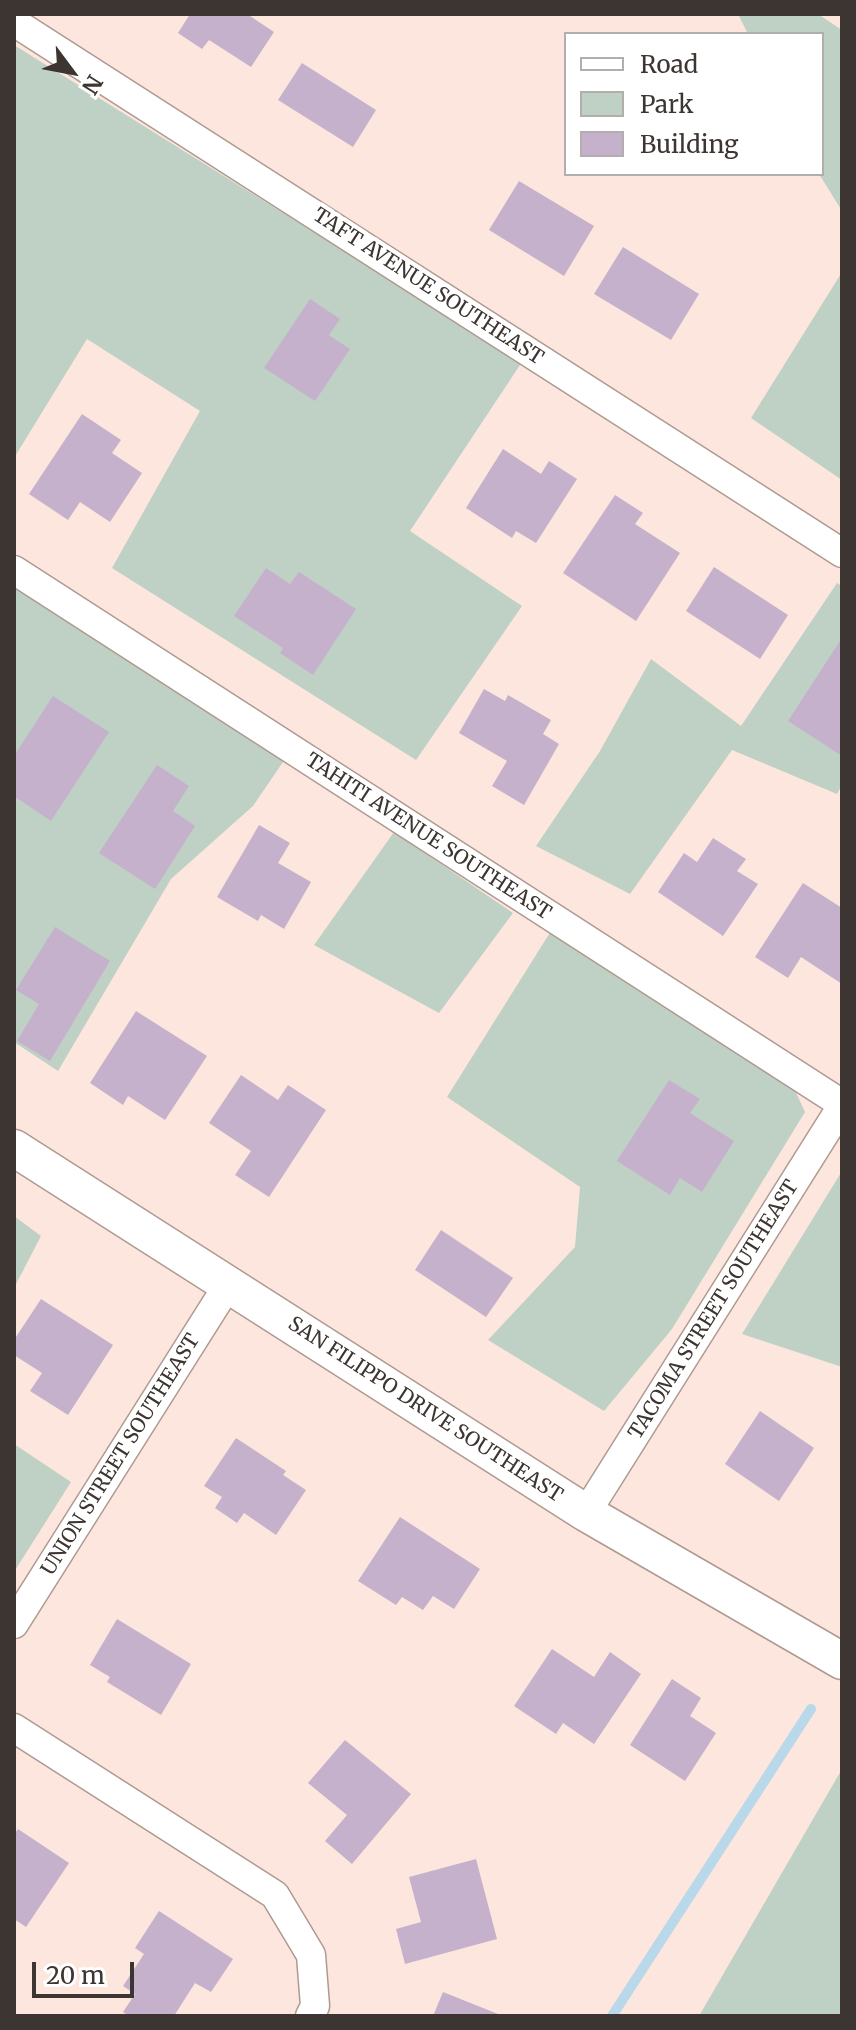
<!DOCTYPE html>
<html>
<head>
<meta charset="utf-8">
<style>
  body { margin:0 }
  #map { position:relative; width:856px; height:2030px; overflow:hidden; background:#fde6dd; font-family:Merriweather,serif }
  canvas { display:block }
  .frame { position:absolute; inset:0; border:16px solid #3d3531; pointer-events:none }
  .legend { position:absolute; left:564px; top:32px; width:260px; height:144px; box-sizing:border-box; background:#fff; border:2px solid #b1aead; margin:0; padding:10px 14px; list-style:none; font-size:24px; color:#3d3531 }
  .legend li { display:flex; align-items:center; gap:16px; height:40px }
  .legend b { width:40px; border:2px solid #b1aead }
  .north { position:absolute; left:32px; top:32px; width:80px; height:80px; -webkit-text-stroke:6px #fff; paint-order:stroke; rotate:122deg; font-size:22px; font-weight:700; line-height:32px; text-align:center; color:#3d3531 }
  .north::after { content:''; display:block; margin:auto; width:28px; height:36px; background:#3d3531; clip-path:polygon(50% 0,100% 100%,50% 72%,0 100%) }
  .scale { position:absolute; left:32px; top:1962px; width:102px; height:36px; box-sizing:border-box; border:4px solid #3d3531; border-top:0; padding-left:10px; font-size:24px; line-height:28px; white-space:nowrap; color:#3d3531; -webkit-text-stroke:6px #fff; paint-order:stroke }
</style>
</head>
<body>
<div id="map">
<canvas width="856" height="2030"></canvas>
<div class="frame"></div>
<ul class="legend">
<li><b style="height:10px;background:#fff"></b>Road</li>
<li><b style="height:22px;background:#bfd1c5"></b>Park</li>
<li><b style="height:22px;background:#c5b1cb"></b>Building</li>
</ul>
<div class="north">N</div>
<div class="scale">20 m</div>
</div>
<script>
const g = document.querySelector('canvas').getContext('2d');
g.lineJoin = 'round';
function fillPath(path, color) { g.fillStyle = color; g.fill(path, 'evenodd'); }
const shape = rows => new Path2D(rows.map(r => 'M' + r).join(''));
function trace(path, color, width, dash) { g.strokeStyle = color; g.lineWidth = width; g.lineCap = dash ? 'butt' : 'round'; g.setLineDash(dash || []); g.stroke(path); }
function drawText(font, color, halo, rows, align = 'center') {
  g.font = font + ' Merriweather,serif'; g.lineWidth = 8; g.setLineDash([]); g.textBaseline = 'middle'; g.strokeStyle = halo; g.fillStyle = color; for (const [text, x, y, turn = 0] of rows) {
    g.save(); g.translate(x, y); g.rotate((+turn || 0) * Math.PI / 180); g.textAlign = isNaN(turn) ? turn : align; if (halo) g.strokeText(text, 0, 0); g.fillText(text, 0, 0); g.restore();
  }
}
fillPath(shape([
  [738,14,818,14,842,30,842,211,819,174,822,174,822,34,748,34],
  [14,45,522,362,410,531,522,606,416,760,112,568,200,411,87,339,14,458],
  [842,272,842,480,751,418],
  [837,583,842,586,842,785,837,794,732,750,630,894,536,846,600,751,651,659,741,726],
  [14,587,285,759,253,806,171,879,58,1071,14,1042],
  [394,832,513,913,439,1013,314,945],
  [551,931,793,1086,805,1112,672,1329,604,1411,488,1340,575,1247,580,1187,447,1097],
  [842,1171,842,1367,742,1334],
  [14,1216,41,1236,14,1288],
  [14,1444,71,1482,14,1572],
  [842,1769,842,2016,699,2016]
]), '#bfd1c5');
trace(shape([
  [612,2016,811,1709]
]), '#b9d9ea', 10);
fillPath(shape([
  [190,14,247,14,274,32,251,67,209,40,202,49,178,33],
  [302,63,376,110,353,147,278,100],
  [519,181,594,226,564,276,489,230],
  [623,247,699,294,671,340,594,294],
  [310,299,340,319,329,335,350,349,315,401,264,368],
  [82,414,121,440,112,453,142,473,110,522,80,502,68,520,29,494],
  [503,449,541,474,549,461,577,479,536,543,516,531,512,538,466,508],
  [615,495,643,513,635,524,680,553,636,621,563,573],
  [714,567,788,615,760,659,686,611],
  [266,568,290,584,299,572,356,609,313,675,280,653,283,648,234,616],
  [840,641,842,643,842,756,788,721],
  [484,689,505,701,508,695,551,720,543,734,559,744,524,805,492,786,507,761,459,733],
  [53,696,109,732,51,821,14,796,14,756],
  [157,765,189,786,173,811,195,826,155,889,99,853],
  [259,825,290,843,278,863,311,882,284,929,261,915,258,921,217,897],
  [713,838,746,859,737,871,758,884,723,936,658,892,684,853,697,862],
  [803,883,842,908,842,984,801,957,788,978,755,957],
  [55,927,110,961,50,1061,17,1041,39,1004,16,990],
  [136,1011,207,1056,165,1120,128,1096,123,1105,90,1083],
  [241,1075,278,1100,288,1085,326,1110,269,1197,235,1175,251,1151,209,1123],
  [669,1080,700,1099,690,1113,734,1141,702,1192,680,1178,670,1195,617,1161],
  [441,1230,513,1278,486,1317,415,1270],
  [41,1299,113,1345,68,1415,30,1391,42,1373,14,1355,14,1340],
  [760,1411,814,1448,779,1501,725,1464],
  [236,1438,286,1471,283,1475,306,1490,276,1535,244,1513,237,1523,215,1508,222,1497,204,1486],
  [400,1517,480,1569,454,1609,433,1596,423,1610,402,1597,396,1605,358,1581],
  [117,1619,191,1664,161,1715,107,1682,110,1677,90,1665],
  [552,1649,594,1677,610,1652,641,1674,594,1744,563,1723,556,1734,514,1706],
  [672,1679,701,1698,690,1716,716,1733,685,1781,630,1745],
  [345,1740,411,1794,352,1864,325,1841,347,1815,308,1783],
  [18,1829,69,1863,26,1927,14,1919,14,1835],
  [476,1859,497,1939,405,1964,396,1929,421,1922,409,1877],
  [159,1911,233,1959,211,1992,195,1983,174,2016,129,2016,123,2012,135,1994,123,1986,144,1954,135,1948],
  [443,1992,503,2016,433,2016]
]), '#c5b1cb');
const minor = shape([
  [14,22,842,553],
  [14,570,842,1104],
  [586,1513,842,1106],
  [14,1624,228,1285],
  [14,1728,275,1895,311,1955,315,2006,310,2016]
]);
const tertiary = shape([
  [14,1148,586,1513,842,1661]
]);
trace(minor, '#af9a91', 31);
trace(tertiary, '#af9a91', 39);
trace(minor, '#fff', 28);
trace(tertiary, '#fff', 36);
drawText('20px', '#3d3531', '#fff', [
  ["TAFT AVENUE SOUTHEAST",428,287,33],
  ["TAHITI AVENUE SOUTHEAST",428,837,33],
  ["TACOMA STREET SOUTHEAST",714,1310,-58],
  ["SAN FILIPPO DRIVE SOUTHEAST",425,1410,33],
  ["UNION STREET SOUTHEAST",121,1455,-58]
]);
</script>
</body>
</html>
